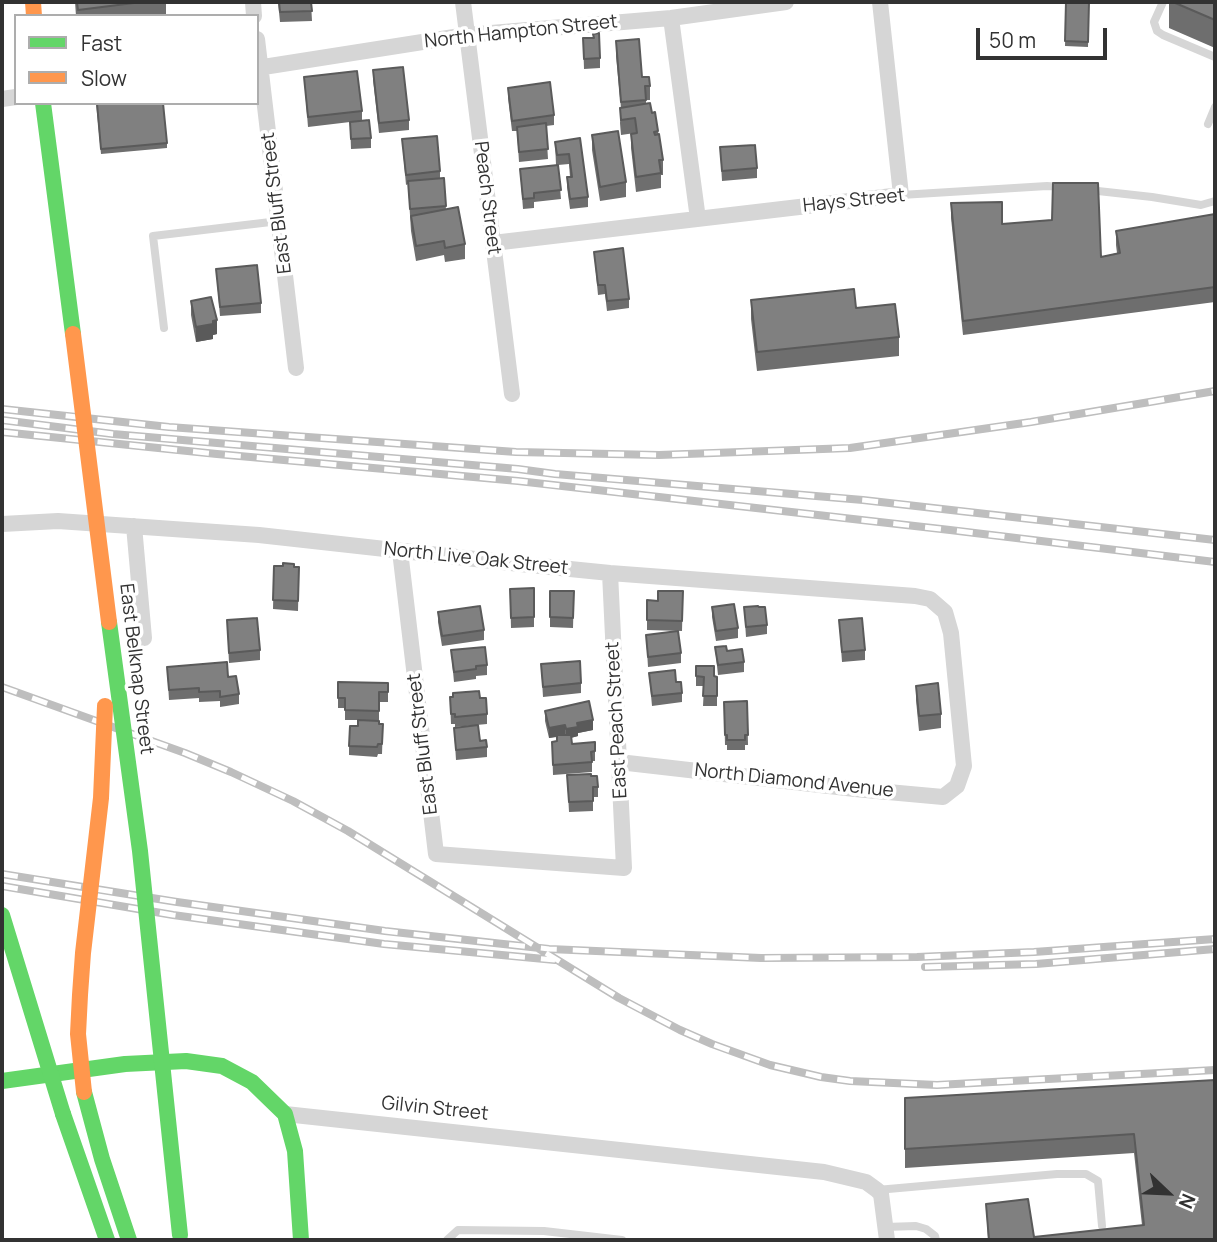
<!DOCTYPE html>
<html>
<head>
<meta charset="utf-8">
<style>
  body { margin:0 }
  #map { position:relative; width:1217px; height:1242px; overflow:hidden; background:#fff; font-family:Manrope,sans-serif }
  canvas { display:block }
  .frame { position:absolute; inset:0; border:4px solid #323232; pointer-events:none }
  .legend { position:absolute; left:14px; top:14px; width:245px; height:91px; box-sizing:border-box; background:#fff; border:2px solid #adadad; margin:0; padding:9px 12px; list-style:none; font-size:21px; color:#323232 }
  .legend li { display:flex; align-items:center; gap:14px; height:35px }
  .legend b { width:35px; border:2px solid #adadad }
  .north { position:absolute; left:1133px; top:1158px; width:70px; height:70px; -webkit-text-stroke:5px #fff; paint-order:stroke; rotate:113deg; font-size:19px; font-weight:700; line-height:28px; text-align:center; color:#323232 }
  .north::after { content:''; display:block; margin:auto; width:24px; height:32px; background:#323232; clip-path:polygon(50% 0,100% 100%,50% 72%,0 100%) }
  .scale { position:absolute; left:976px; top:28px; width:131px; height:32px; box-sizing:border-box; border:4px solid #323232; border-top:0; padding-left:9px; font-size:21px; line-height:24px; white-space:nowrap; color:#323232; -webkit-text-stroke:5px #fff; paint-order:stroke }
</style>
</head>
<body>
<div id="map">
<canvas width="1217" height="1242"></canvas>
<div class="frame"></div>
<ul class="legend">
<li><b style="height:9px;background:#63d668"></b>Fast</li>
<li><b style="height:9px;background:#ff974d"></b>Slow</li>
</ul>
<div class="north">N</div>
<div class="scale">50 m</div>
</div>
<script>
const g = document.querySelector('canvas').getContext('2d');
g.lineJoin = 'round';
const shape = rows => new Path2D(rows.map(r => 'M' + r).join(''));
function trace(path, color, width, dash) { g.strokeStyle = color; g.lineWidth = width; g.lineCap = dash ? 'butt' : 'round'; g.setLineDash(dash || []); g.stroke(path); }
function fillPath(path, color) { g.fillStyle = color; g.fill(path, 'evenodd'); }
function drawText(font, color, halo, rows, align = 'center') {
  g.font = font + ' Manrope,sans-serif'; g.lineWidth = 7; g.setLineDash([]); g.textBaseline = 'middle'; g.strokeStyle = halo; g.fillStyle = color; for (const [text, x, y, turn = 0] of rows) {
    g.save(); g.translate(x, y); g.rotate((+turn || 0) * Math.PI / 180); g.textAlign = isNaN(turn) ? turn : align; if (halo) g.strokeText(text, 0, 0); g.fillText(text, 0, 0); g.restore();
  }
}
trace(shape([
  [1163,2,1154,22,1157,31,1163,35,1215,57],
  [1208,124,1215,107],
  [1089,190,1152,197,1201,205,1215,201],
  [901,195,1047,186,1062,187],
  [164,328,153,236,279,221],
  [877,1190,1057,1174,1086,1174,1098,1181,1102,1226],
  [885,1227,916,1226,926,1229,935,1236,936,1240],
  [447,1240,458,1230,544,1231,622,1240]
]), '#d6d6d6', 8);
trace(shape([
  [253,2,254,16],
  [463,2,512,394],
  [671,18,698,219],
  [257,39,296,368],
  [257,68,467,35,671,18,786,2],
  [2,99,16,97],
  [493,243,901,195,880,2],
  [2,524,58,521,259,535,520,564,610,573,915,596,930,599,945,612,951,633,964,766,957,786,943,797,855,789,619,762],
  [134,526,144,638],
  [400,551,436,854,624,868,610,573],
  [285,1114,824,1172,866,1182,877,1190,881,1194,887,1240]
]), '#d6d6d6', 16);
trace(shape([
  [43,103,73,334],
  [2,1081,125,1064,186,1061,222,1066,252,1082,285,1114,295,1151,301,1240],
  [84,1092,102,1159,129,1240],
  [63,1114,107,1240]
]), '#63d668', 16);
trace(shape([
  [33,2,34,16]
]), '#ff974d', 16);
const rail = shape([
  [2,409,169,427,516,452,659,455,850,448,1031,422,1215,391],
  [2,420,113,434,518,469,555,474,863,500,1215,540],
  [2,432,217,454,518,481,950,530,1215,562],
  [2,687,185,753,231,772,293,801,348,831,619,998,680,1030,712,1044,770,1065,821,1077,850,1081,937,1085,1215,1070],
  [2,874,177,902,385,931,549,949,761,958,917,957,1034,952,1215,939],
  [2,886,173,915,384,944,555,960],
  [925,967,1036,964,1215,949]
]);
trace(rail, '#bebebe', 8);
trace(rail, '#fff', 5, [16]);
trace(shape([
  [109,622,140,851,180,1235],
  [2,915,63,1114]
]), '#63d668', 16);
trace(shape([
  [73,334,109,622],
  [84,1092,78,1034,80,995,83,953,101,798,105,706]
]), '#ff974d', 16);
fillPath(shape([
  [75,2,166,2,166,16,76,16],
  [278,2,311,2,312,21,280,22],
  [1066,2,1089,2,1088,47,1065,46],
  [1169,2,1215,2,1215,48,1169,28],
  [583,38,594,38,600,58,600,68,584,69],
  [616,41,642,77,650,86,650,100,646,100,646,104,652,113,658,131,663,160,663,175,661,175,661,188,636,192,631,148,631,134,635,133,621,135,620,123,621,108,616,56],
  [373,70,409,120,409,130,379,133,373,80],
  [304,77,362,111,362,121,371,138,371,148,351,149,350,122,308,127],
  [508,88,554,115,554,125,546,126,548,159,519,162,517,131,512,131,508,98],
  [96,103,167,143,167,148,101,154],
  [2,127,3,138,3,157,2,157],
  [592,135,626,182,626,197,600,201,592,150],
  [580,138,588,197,588,207,570,209,567,187,567,177,570,177,569,164,558,165,561,199,534,202,534,208,523,209,520,169,556,165,555,142],
  [402,139,440,171,440,179,444,178,446,210,465,244,465,259,445,262,444,255,416,261,411,231,408,184,406,185],
  [720,147,757,168,757,178,722,181],
  [951,203,1002,224,1101,257,1117,253,1116,245,1116,231,1215,219,1215,302,963,335,951,218],
  [594,252,629,299,629,308,607,311,605,294,598,295],
  [216,269,261,303,261,313,220,316],
  [751,300,856,308,899,337,899,356,757,371,751,319],
  [191,301,217,334,213,335,213,339,196,342,191,315],
  [274,566,299,567,298,611,273,609],
  [534,588,534,627,511,628,510,589],
  [550,591,574,591,573,628,550,627],
  [683,591,682,631,647,630,647,600,658,601],
  [712,607,738,628,738,638,716,641,712,617],
  [744,607,767,625,767,634,746,637],
  [438,612,484,630,484,640,442,646,438,622],
  [227,620,260,650,260,660,229,663],
  [839,620,865,650,865,660,842,662],
  [646,635,681,653,681,663,648,667],
  [715,647,727,651,744,662,744,672,718,675],
  [451,650,487,665,487,675,476,676,476,679,454,682],
  [541,664,581,683,581,693,543,697],
  [696,666,714,676,717,677,717,706,703,706,704,686,696,686],
  [167,667,228,677,239,694,239,704,220,707,220,701,199,702,199,698,169,700],
  [649,673,676,682,682,693,682,702,652,706],
  [338,682,388,683,388,702,379,702,379,724,383,724,382,754,378,754,377,757,349,755,349,746,358,726,358,720,345,720,345,708,338,708],
  [916,686,941,714,941,728,919,731,916,700],
  [450,697,480,698,487,714,487,724,455,727,455,724,451,724],
  [747,701,748,745,745,745,745,750,727,750,727,745,725,745,724,702],
  [545,711,593,730,578,733,578,736,571,738,572,744,595,751,595,761,592,761,592,772,553,775,552,742,557,742,557,737,549,738,545,721],
  [454,728,480,741,487,747,487,757,456,760],
  [567,775,591,776,598,787,598,797,593,797,593,811,569,812],
  [1215,1080,1215,1240,988,1240,986,1204,1034,1237,1142,1225,1134,1153,905,1168,905,1098]
]), '#6e6e6e');
fillPath(shape([
  [217,320,217,334,213,335,213,339,196,342,196,327],
  [593,720,593,730,578,733,578,736,566,739,566,729,577,723],
  [565,725,565,735,549,738,549,728]
]), '#5a5a5a');
const building = shape([
  [77,2,142,2,78,10,77,2],
  [279,2,311,2,312,11,280,12,279,2],
  [1066,2,1089,2,1088,42,1065,41,1066,2],
  [1173,2,1215,2,1215,20,1173,2],
  [599,33,600,58,584,59,583,38,594,38,593,34,599,33],
  [639,39,642,77,649,77,650,86,645,86,646,100,621,102,616,41,639,39],
  [403,67,409,120,379,123,373,70,403,67],
  [357,71,362,111,308,117,304,77,357,71],
  [550,82,554,115,512,121,508,88,550,82],
  [97,103,163,103,167,143,101,149,97,103],
  [650,103,652,113,655,112,658,131,654,132,655,135,659,134,663,160,659,160,661,173,636,177,631,134,637,133,635,118,621,120,620,108,650,103],
  [369,120,371,138,351,139,350,122,369,120],
  [546,123,548,149,519,152,517,127,546,123],
  [618,131,626,182,600,187,592,135,618,131],
  [437,136,440,171,406,175,402,139,437,136],
  [580,138,588,197,570,199,567,177,572,177,569,154,557,155,555,142,580,138],
  [755,145,757,168,722,171,720,147,755,145],
  [558,165,561,190,534,193,534,198,523,199,520,169,558,165],
  [444,178,446,206,410,209,408,181,444,178],
  [1053,183,1098,183,1101,257,1120,253,1116,231,1215,214,1215,287,963,321,951,203,1002,202,1002,224,1052,220,1053,183],
  [458,207,465,244,445,248,444,241,416,246,411,216,458,207],
  [623,248,629,299,607,301,605,285,598,285,594,252,623,248],
  [257,265,261,303,220,307,216,269,257,265],
  [854,289,856,308,895,304,899,337,757,352,751,300,854,289],
  [211,297,217,320,213,321,213,324,196,327,191,301,211,297],
  [283,563,294,564,294,567,299,567,298,601,273,600,274,566,283,566,283,563],
  [534,588,534,617,511,618,510,589,534,588],
  [550,591,574,591,573,618,550,617,550,591],
  [658,591,683,591,682,621,647,620,647,600,658,601,658,591],
  [734,604,738,628,716,631,712,607,734,604],
  [480,606,484,630,442,636,438,612,480,606],
  [758,606,759,607,765,607,767,625,746,627,744,607,758,606],
  [257,618,260,650,229,653,227,620,257,618],
  [862,618,865,650,842,652,839,620,862,618],
  [678,631,681,653,648,657,646,635,678,631],
  [726,646,727,651,742,649,744,662,718,665,715,647,726,646],
  [485,647,487,665,476,666,476,669,454,672,451,650,485,647],
  [580,661,581,683,543,687,541,664,580,661],
  [227,662,228,677,236,676,239,694,220,697,220,691,199,692,199,688,169,690,167,667,227,662],
  [696,666,714,666,714,676,717,677,717,696,703,696,704,677,696,676,696,666],
  [675,670,676,682,681,682,682,693,652,696,649,673,675,670],
  [338,682,388,683,388,692,379,692,379,711,345,710,345,698,338,698,338,682],
  [938,683,941,714,919,716,916,686,938,683],
  [479,691,480,698,486,698,487,714,455,717,455,714,451,714,450,697,453,697,453,693,479,691],
  [589,701,593,720,577,723,578,727,566,729,565,725,549,728,545,711,589,701],
  [747,701,748,735,745,735,745,740,727,740,727,735,725,735,724,702,747,701],
  [358,720,379,721,379,724,383,724,382,744,378,744,377,747,349,746,350,726,358,726,358,720],
  [478,725,480,741,486,740,487,747,456,750,454,728,478,725],
  [557,735,571,735,572,744,595,742,595,751,591,752,592,762,553,765,552,742,557,741,557,735],
  [591,774,591,776,597,776,598,787,593,787,593,801,569,802,567,775,591,774],
  [1215,1080,1215,1240,989,1240,986,1204,1028,1199,1034,1237,1144,1225,1134,1134,905,1149,905,1098,1215,1080]
]);
fillPath(building, '#808080');
trace(building, '#5a5a5a', 2);
drawText('19px', '#323232', '#fff', [
  ["North Hampton Street",521,32,-6],
  ["Peach Street",487,198,83],
  ["Hays Street",854,201,-6],
  ["East Bluff Street",277,203,-97],
  ["North Live Oak Street",476,559,6],
  ["East Belknap Street",136,669,83],
  ["East Peach Street",617,720,-93],
  ["East Bluff Street",423,744,-97],
  ["North Diamond Avenue",794,781,6],
  ["Gilvin Street",435,1109,6]
]);
</script>
</body>
</html>
